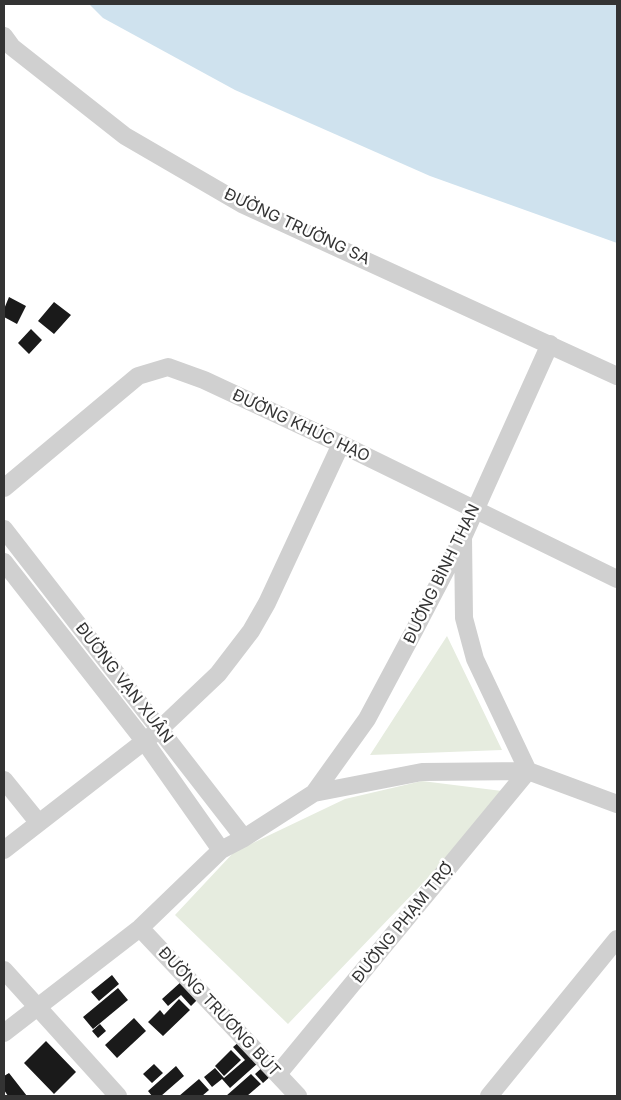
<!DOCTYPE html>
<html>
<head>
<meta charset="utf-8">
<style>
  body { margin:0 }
  #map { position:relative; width:621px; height:1100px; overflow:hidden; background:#fff; font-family:Inter,sans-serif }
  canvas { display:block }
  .frame { position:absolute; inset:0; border:5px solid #333; pointer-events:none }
</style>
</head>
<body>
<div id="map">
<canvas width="621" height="1100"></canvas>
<div class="frame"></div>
</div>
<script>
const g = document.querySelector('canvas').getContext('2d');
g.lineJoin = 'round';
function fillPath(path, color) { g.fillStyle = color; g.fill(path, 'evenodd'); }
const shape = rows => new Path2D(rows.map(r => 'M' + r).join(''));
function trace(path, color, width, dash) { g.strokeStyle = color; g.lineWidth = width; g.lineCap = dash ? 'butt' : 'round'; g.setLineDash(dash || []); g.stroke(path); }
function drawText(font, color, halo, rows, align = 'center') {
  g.font = font + ' Inter,sans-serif'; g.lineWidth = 5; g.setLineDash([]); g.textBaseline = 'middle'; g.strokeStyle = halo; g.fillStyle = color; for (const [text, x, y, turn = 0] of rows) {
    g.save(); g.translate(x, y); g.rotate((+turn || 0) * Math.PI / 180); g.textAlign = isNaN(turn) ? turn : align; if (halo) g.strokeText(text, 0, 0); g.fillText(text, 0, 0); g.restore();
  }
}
fillPath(shape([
  [447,636,502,750,370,755],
  [422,781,510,792,288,1024,175,915,234,852,345,799]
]), '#e6ecdf');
fillPath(shape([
  [89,4,617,4,617,243,430,176,235,90,103,18]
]), '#cfe2ee');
fillPath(shape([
  [9,297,26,306,17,324,4,317,4,309],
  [54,302,71,315,54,334,38,321],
  [31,329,42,340,29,354,18,343],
  [112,975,119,984,99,1001,91,992],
  [182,981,198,999,191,1006,181,995,168,1006,162,999],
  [118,988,128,1000,93,1029,83,1017],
  [179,999,190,1010,163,1036,148,1022,160,1010,164,1015],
  [134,1018,146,1031,117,1058,105,1045],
  [100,1024,106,1031,98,1038,92,1031],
  [46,1041,76,1072,54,1094,24,1063],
  [239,1042,258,1063,230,1088,222,1079,212,1087,204,1077,215,1068,224,1078,245,1060,233,1047],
  [231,1050,241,1060,224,1076,215,1066],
  [154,1064,163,1073,152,1083,143,1074],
  [265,1065,273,1074,263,1083,255,1074],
  [176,1066,184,1076,161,1096,152,1096,148,1091],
  [9,1073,27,1096,8,1096,4,1090,4,1076],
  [251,1074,261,1084,247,1096,226,1096],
  [199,1079,209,1090,202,1096,179,1096]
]), '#1a1a1a');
trace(shape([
  [4,36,12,47,125,136,242,204,617,376],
  [4,488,138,376,168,367,204,380,341,444,617,579],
  [4,529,244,838],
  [4,562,145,742,221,850],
  [4,780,38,822],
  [314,793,367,719,414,631,463,537,550,344],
  [4,850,160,729,218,674,251,631,267,603,341,444],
  [140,928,298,1096],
  [4,970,118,1096],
  [4,1033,140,928,221,850,244,838,314,793,422,772,528,771,617,804],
  [278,1074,528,771,475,659,464,618,463,537],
  [489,1096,617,939]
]), '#d0d0d0', 18);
drawText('16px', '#333', '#fff', [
  ["ĐƯỜNG TRƯỜNG SA",297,227,25],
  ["ĐƯỜNG KHÚC HẠO",301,426,25],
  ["ĐƯỜNG BÌNH THAN",442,574,-64],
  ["ĐƯỜNG VẠN XUÂN",124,683,52],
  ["ĐƯỜNG PHẠM TRỢ",403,923,-51],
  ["ĐƯỜNG TRƯƠNG BÚT",219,1012,47]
]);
</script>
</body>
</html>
